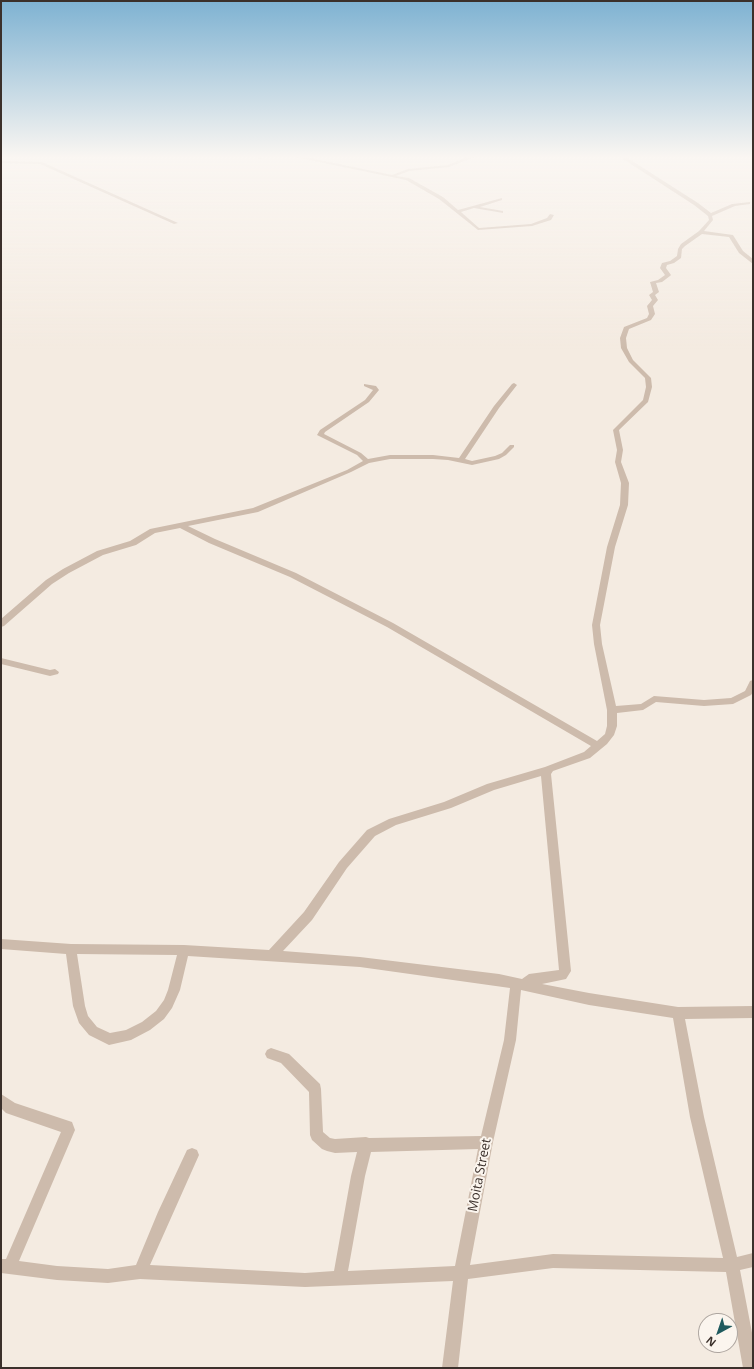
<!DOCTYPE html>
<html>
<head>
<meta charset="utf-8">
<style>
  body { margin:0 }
  #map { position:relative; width:754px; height:1369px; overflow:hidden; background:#f4ebe1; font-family:"Open Sans",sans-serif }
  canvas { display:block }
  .frame { position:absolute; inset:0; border:2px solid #3b302b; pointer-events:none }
  .north { position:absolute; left:698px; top:1313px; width:40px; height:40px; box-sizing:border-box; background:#fbf5ee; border:1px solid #aea6a0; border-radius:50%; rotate:220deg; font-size:11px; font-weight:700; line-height:16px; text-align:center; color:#3b302b }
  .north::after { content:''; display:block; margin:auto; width:14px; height:18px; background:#1f5a5e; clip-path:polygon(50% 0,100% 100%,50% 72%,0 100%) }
</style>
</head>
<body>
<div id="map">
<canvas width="754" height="1369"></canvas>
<div class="frame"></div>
<div class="north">N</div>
</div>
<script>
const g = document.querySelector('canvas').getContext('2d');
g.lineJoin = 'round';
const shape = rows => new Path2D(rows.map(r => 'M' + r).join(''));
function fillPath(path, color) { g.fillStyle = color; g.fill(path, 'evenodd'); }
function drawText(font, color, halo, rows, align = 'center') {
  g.font = font + ' "Open Sans",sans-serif'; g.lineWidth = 4; g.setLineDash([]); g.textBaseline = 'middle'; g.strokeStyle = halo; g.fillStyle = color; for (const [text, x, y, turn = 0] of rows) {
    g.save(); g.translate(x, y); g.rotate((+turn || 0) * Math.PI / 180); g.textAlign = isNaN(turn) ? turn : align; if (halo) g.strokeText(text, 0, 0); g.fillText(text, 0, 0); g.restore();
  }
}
fillPath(shape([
  [256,157,262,157,262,158,260,159,256,157],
  [295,157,305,157,392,175,408,169,448,165,467,157,474,157,449,167,409,171,396,176,409,178,443,197,458,210,502,198,502,200,480,207,503,211,503,213,474,208,461,212,479,228,531,224,547,218,550,214,554,215,551,220,532,226,478,230,439,199,406,180,295,157],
  [620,157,626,157,698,203,711,213,732,204,750,202,750,204,735,206,712,216,713,220,704,231,733,235,743,251,753,259,753,264,739,253,729,237,702,234,685,246,682,249,681,258,674,263,667,265,666,268,671,275,670,276,662,282,656,283,659,292,655,295,658,300,653,306,655,314,651,320,629,329,626,338,627,348,633,360,651,378,652,387,648,402,619,430,623,450,621,462,629,483,628,505,615,547,600,625,602,644,616,706,641,704,654,696,704,700,731,698,745,691,750,681,753,680,753,692,751,695,733,704,704,706,656,702,643,710,617,713,617,726,614,735,607,744,590,758,553,771,551,774,571,971,566,979,542,984,589,993,678,1007,753,1006,753,1018,685,1019,704,1117,737,1257,753,1253,753,1267,740,1270,753,1338,753,1368,743,1368,726,1272,553,1268,468,1279,458,1368,442,1368,453,1281,305,1287,140,1279,108,1283,57,1280,1,1273,1,1259,6,1259,61,1132,6,1113,1,1108,1,1094,15,1103,72,1122,75,1130,19,1261,57,1266,108,1269,136,1265,158,1212,187,1150,192,1148,197,1150,199,1155,150,1265,305,1273,334,1271,351,1176,357,1152,335,1153,327,1151,322,1149,312,1140,310,1135,309,1092,281,1063,267,1058,265,1054,267,1050,271,1048,289,1054,320,1084,321,1089,323,1132,330,1138,335,1139,366,1137,369,1138,481,1136,504,1040,510,988,360,967,188,956,180,990,172,1008,164,1019,150,1030,131,1040,109,1045,89,1035,79,1023,73,1006,66,954,1,949,1,939,71,944,184,945,269,950,304,912,339,862,367,830,389,819,444,802,487,784,545,767,584,752,591,746,387,627,290,577,209,543,180,528,155,533,136,545,103,555,69,573,52,584,4,626,1,627,1,619,46,580,63,569,97,551,130,541,150,529,253,508,347,470,363,461,357,455,317,435,320,430,365,400,373,390,364,386,364,384,376,386,379,390,369,402,325,432,324,434,361,453,368,459,390,455,433,455,459,458,494,406,512,384,514,383,517,385,499,408,465,459,472,461,495,456,502,453,510,445,514,445,514,447,506,455,499,459,472,465,448,460,433,459,390,459,369,463,351,472,258,512,188,526,215,539,296,573,393,623,597,741,605,734,607,726,607,710,594,644,592,625,607,547,620,505,621,483,615,462,617,450,613,430,643,400,646,387,645,378,629,362,621,348,620,338,624,327,647,318,649,314,647,306,652,300,649,295,653,292,650,282,658,280,665,275,660,268,662,263,670,261,677,256,678,249,681,244,699,231,709,220,708,216,694,205,620,157],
  [541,776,559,970,529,974,522,979,499,974,360,957,283,951,312,920,347,868,375,836,396,825,451,808,494,790,541,776],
  [77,954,177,955,168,990,164,1000,156,1011,142,1022,126,1030,110,1033,97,1027,88,1016,85,1006,77,954],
  [521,990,589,1005,673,1018,690,1117,723,1258,553,1254,470,1265,493,1142,516,1040,521,990],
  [478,1149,455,1266,348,1271,365,1176,371,1152,478,1149],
  [1,161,42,162,178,223,174,224,40,164,1,163,1,161],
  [1,658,50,670,55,669,59,672,58,674,50,676,1,664,1,658]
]), '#cdbbac');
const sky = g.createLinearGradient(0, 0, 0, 349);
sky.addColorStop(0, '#7eb2d2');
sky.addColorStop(0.45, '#faf6f2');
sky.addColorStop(1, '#faf6f200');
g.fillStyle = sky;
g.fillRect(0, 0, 754, 349);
drawText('13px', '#3b302b', '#fbf5ee', [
  ["Moita Street",480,1175,-79]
]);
</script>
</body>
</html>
